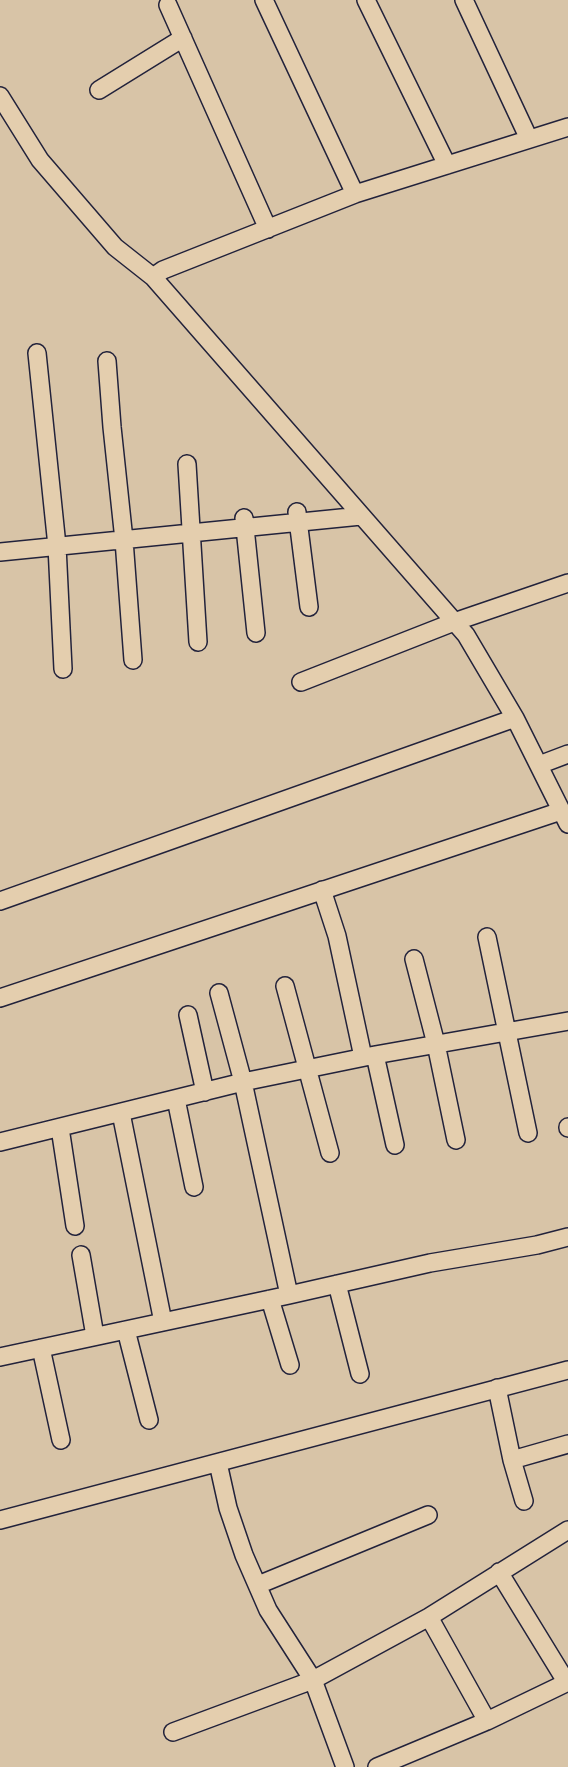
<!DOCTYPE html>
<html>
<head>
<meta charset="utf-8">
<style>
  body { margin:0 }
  canvas { display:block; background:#d8c4a7 }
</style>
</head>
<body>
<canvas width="568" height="1767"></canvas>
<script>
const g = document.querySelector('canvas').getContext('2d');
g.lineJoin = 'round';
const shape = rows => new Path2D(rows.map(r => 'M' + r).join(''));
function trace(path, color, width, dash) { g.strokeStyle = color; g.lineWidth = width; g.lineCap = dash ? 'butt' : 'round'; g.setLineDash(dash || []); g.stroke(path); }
const minor = shape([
  [264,0,355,194],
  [366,0,447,165],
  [464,0,529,139],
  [168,5,268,229],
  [99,90,183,38],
  [0,96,40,160,115,247,153,277,466,635,515,718,568,824],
  [153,277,163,270,355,194,568,127],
  [37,353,57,546,63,669],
  [107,361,112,427,124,540,133,660],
  [187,464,198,642],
  [297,512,309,607],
  [244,518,256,633],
  [0,552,361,516],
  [301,682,454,622,568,583],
  [539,765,568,754],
  [322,890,337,936,363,1057],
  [0,901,515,718],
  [487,937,528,1133],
  [414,959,436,1044,456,1140],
  [285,986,330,1153],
  [219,993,243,1082,289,1295],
  [0,998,561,811],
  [188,1015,205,1092],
  [375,1055,395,1145],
  [176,1099,194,1187],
  [121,1113,163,1322],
  [568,1127,568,1128],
  [60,1128,75,1226],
  [0,1142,243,1082,375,1055,568,1021],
  [81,1255,95,1336],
  [337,1284,360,1374],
  [270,1299,290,1365],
  [126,1330,149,1420],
  [41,1348,61,1440],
  [0,1357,289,1295,430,1263,537,1245,568,1237],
  [497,1388,512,1460,524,1501],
  [512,1460,568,1444],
  [218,1463,228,1508,244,1555,268,1610,313,1680,345,1767],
  [0,1520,568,1370],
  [499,1572,567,1683],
  [258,1585,428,1515],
  [429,1617,487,1721],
  [173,1732,313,1680,429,1617,568,1530],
  [377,1767,487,1721,568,1682]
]);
trace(minor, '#22223b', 20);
trace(minor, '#e4ceae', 17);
</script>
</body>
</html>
